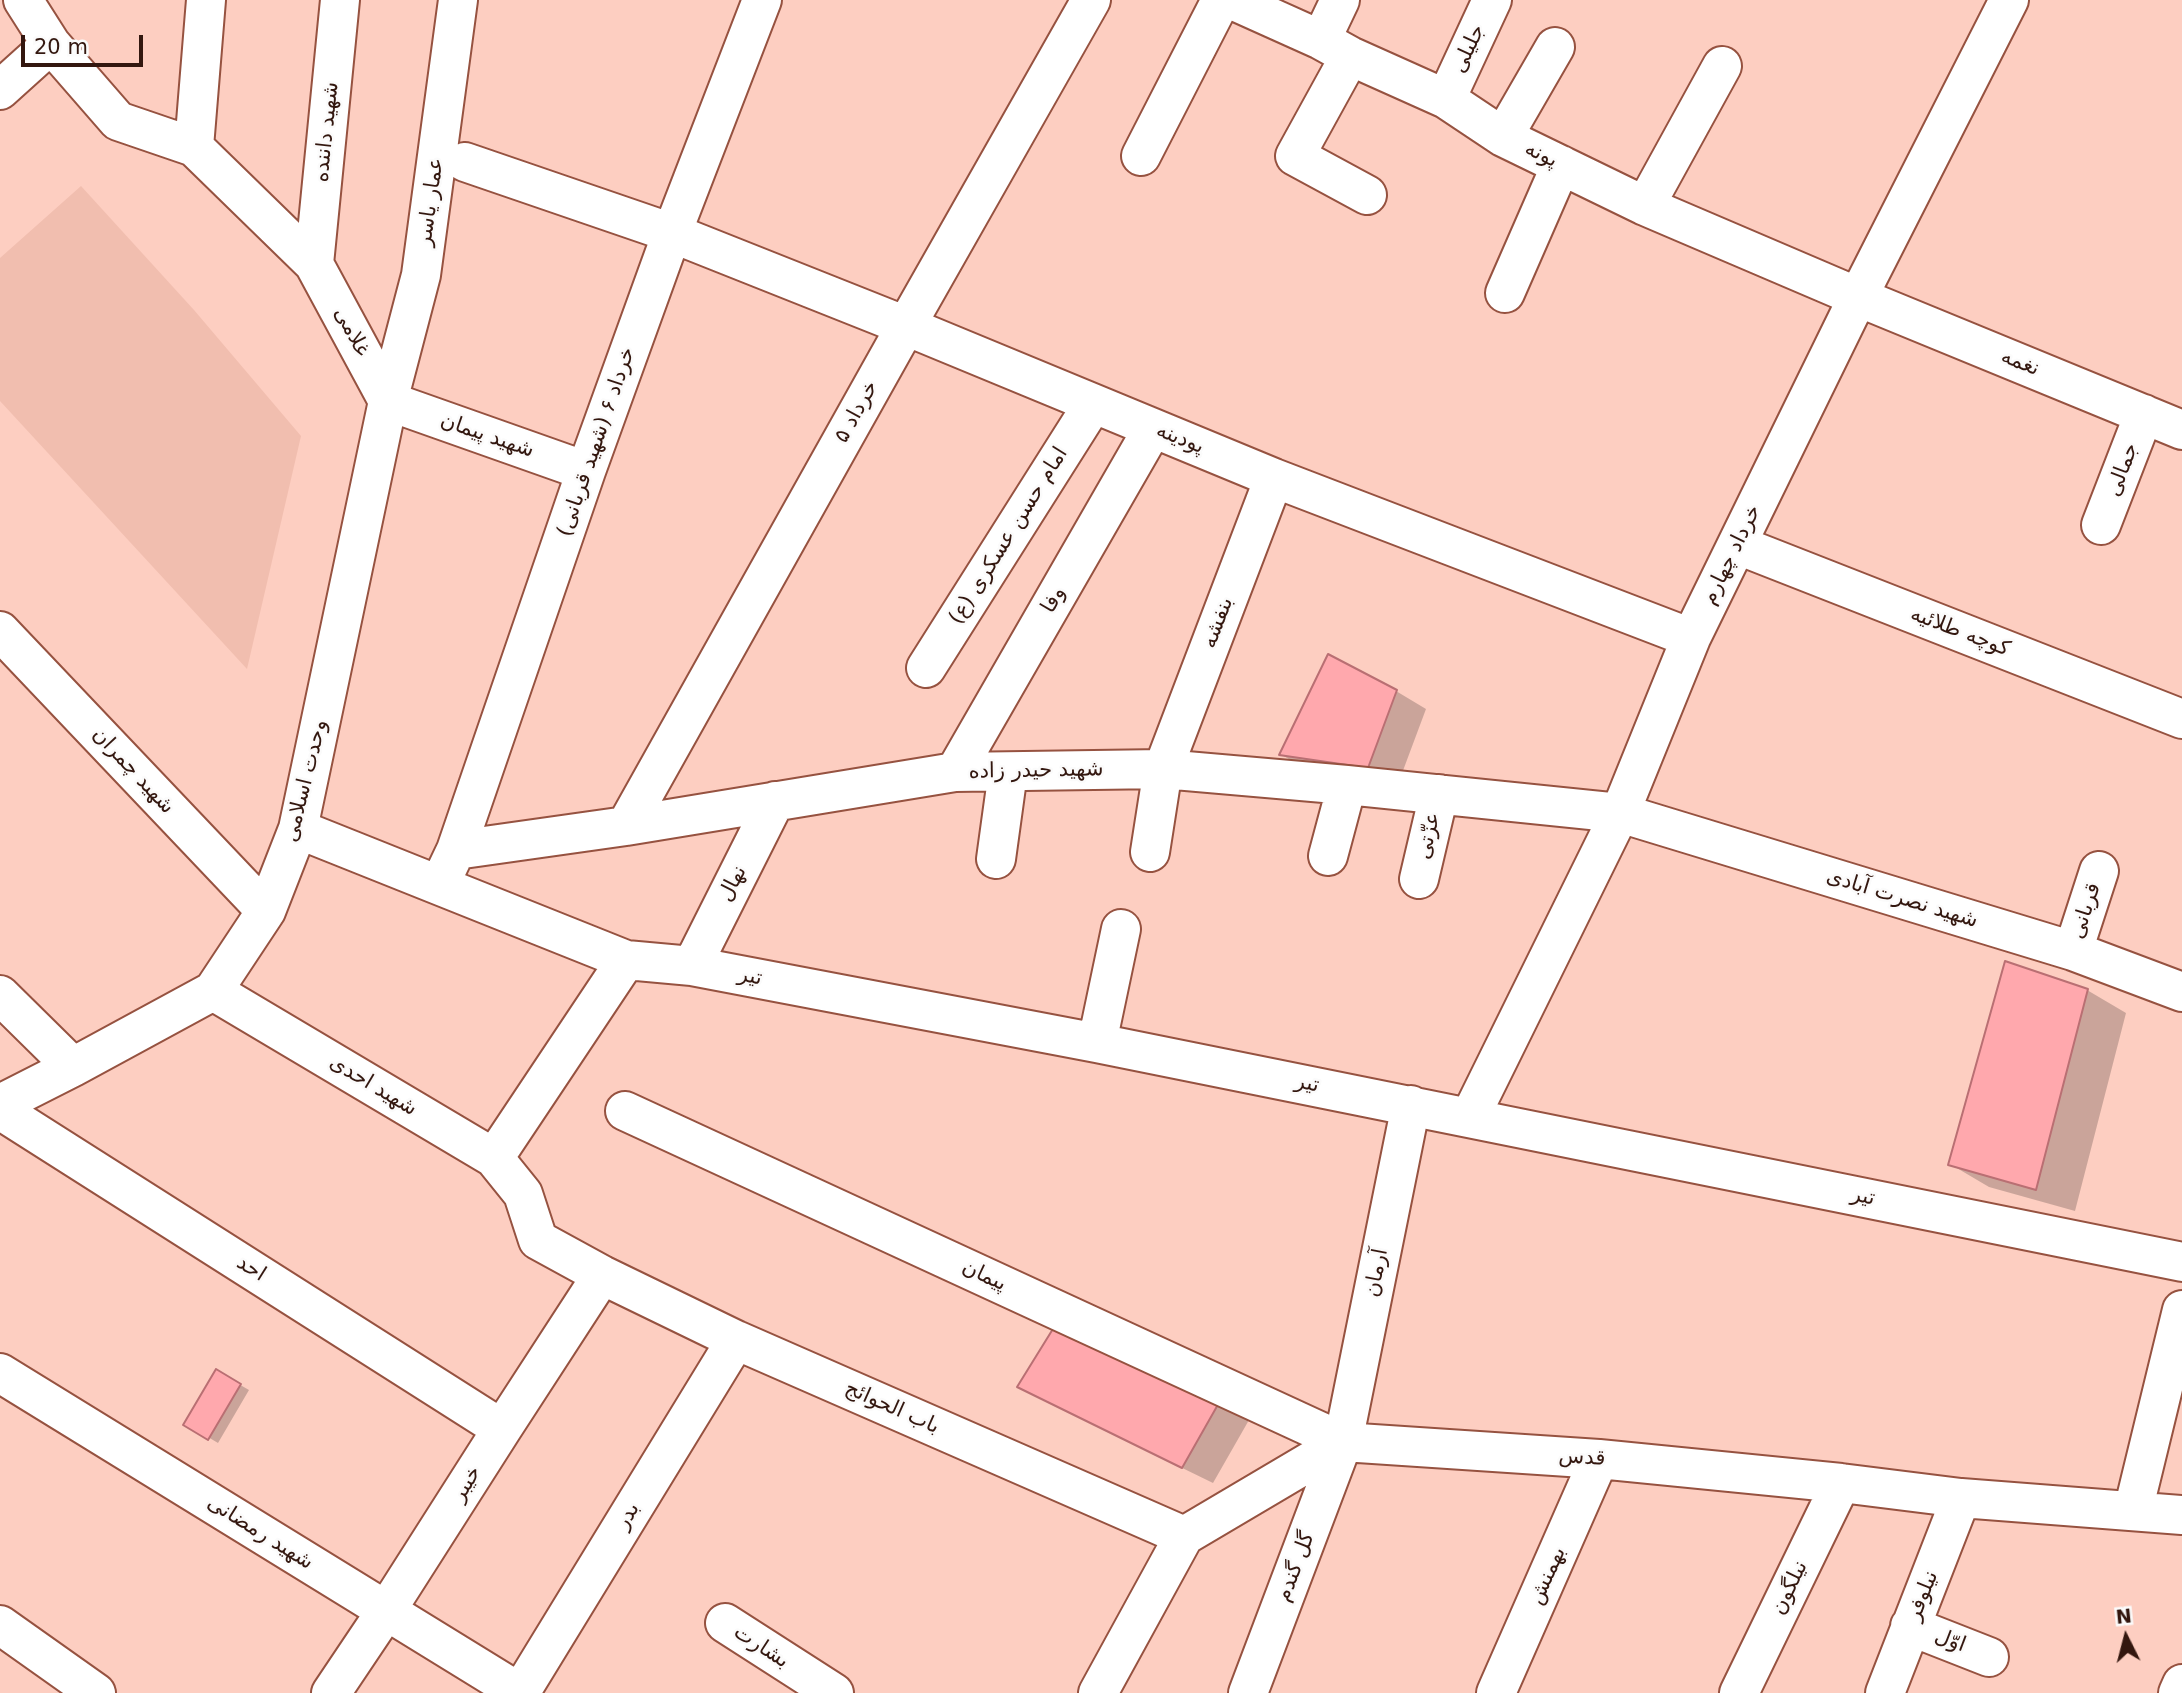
<!DOCTYPE html>
<html>
<head>
<meta charset="utf-8">
<style>
  body { margin:0 }
  #map { position:relative; width:2182px; height:1693px; overflow:hidden; background:#fdcec1; font-family:"DejaVu Sans",sans-serif }
  canvas { display:block }
  .north { position:absolute; left:2091px; top:1602px; width:70px; height:70px; -webkit-text-stroke:5px #fbfbfb; paint-order:stroke; rotate:354deg; font-size:19px; font-weight:700; line-height:28px; text-align:center; color:#33170f }
  .north::after { content:''; display:block; margin:auto; width:24px; height:32px; background:#33170f; clip-path:polygon(50% 0,100% 100%,50% 72%,0 100%) }
  .scale { position:absolute; left:21px; top:35px; width:122px; height:32px; box-sizing:border-box; border:4px solid #33170f; border-top:0; padding-left:9px; font-size:21px; line-height:24px; white-space:nowrap; color:#33170f; -webkit-text-stroke:5px #fbfbfb; paint-order:stroke }
</style>
</head>
<body>
<div id="map">
<canvas width="2182" height="1693"></canvas>
<div class="north">N</div>
<div class="scale">20 m</div>
</div>
<script>
const g = document.querySelector('canvas').getContext('2d');
g.lineJoin = 'round';
function fillPath(path, color) { g.fillStyle = color; g.fill(path, 'evenodd'); }
const shape = rows => new Path2D(rows.map(r => 'M' + r).join(''));
function trace(path, color, width, dash) { g.strokeStyle = color; g.lineWidth = width; g.lineCap = dash ? 'butt' : 'round'; g.setLineDash(dash || []); g.stroke(path); }
function drawText(font, color, halo, rows, align = 'center') {
  g.font = font + ' "DejaVu Sans","Noto Naskh Arabic",sans-serif'; g.lineWidth = 5; g.setLineDash([]); g.textBaseline = 'middle'; g.strokeStyle = halo; g.fillStyle = color; for (const [text, x, y, turn = 0] of rows) {
    g.save(); g.translate(x, y); g.rotate((+turn || 0) * Math.PI / 180); g.textAlign = isNaN(turn) ? turn : align; if (halo) g.strokeText(text, 0, 0); g.fillText(text, 0, 0); g.restore();
  }
}
fillPath(shape([
  [81,186,194,310,301,436,247,669,0,401,0,258]
]), '#f1beaf');
fillPath(shape([
  [1396,691,1426,709,1398,784,1311,772,1282,755],
  [2087,990,2126,1013,2075,1211,1989,1187,1950,1164],
  [216,1371,249,1390,218,1443,186,1424],
  [1020,1386,1220,1403,1249,1420,1213,1483,1049,1403]
]), '#0003');
const building = shape([
  [1328,654,1397,690,1368,768,1279,755,1328,654],
  [2005,961,2088,989,2036,1190,1948,1165,2005,961],
  [1056,1324,1220,1401,1182,1468,1017,1387,1056,1324],
  [216,1369,241,1384,208,1440,183,1425,216,1369]
]);
fillPath(building, '#ffa8ad');
trace(building, '#b96f73', 2);
const minor = shape([
  [23,0,51,44,118,121,194,147,314,264,388,401],
  [1232,0,1321,40,1350,56,1446,99,1503,137,1645,206,1858,297,2182,430],
  [1321,40,1340,0],
  [1350,56,1295,156,1367,195],
  [0,90,51,44],
  [1446,99,1492,0],
  [1503,137,1555,47],
  [194,147,206,0],
  [1141,156,1221,0],
  [465,162,672,233,906,326,1274,478,1691,638],
  [1645,206,1722,66],
  [314,264,340,0],
  [1505,293,1561,165],
  [388,401,586,471],
  [2101,525,2144,414],
  [1738,545,2182,719],
  [0,631,266,911],
  [926,668,1093,404],
  [955,772,1153,428],
  [626,826,906,326,1091,0],
  [298,829,626,960,692,966,1097,1043,2182,1262],
  [456,850,626,826,955,772,1163,769,1347,785,1620,813,2073,951,2182,992],
  [1150,852,1163,769,1274,478],
  [1328,856,1347,785],
  [996,859,1008,772],
  [446,871,456,850,586,471,672,233,762,0],
  [1419,879,1439,794],
  [2073,951,2099,871],
  [692,966,775,801],
  [213,991,494,1158,523,1194,538,1240,602,1275,736,1340,1184,1536],
  [0,995,73,1067],
  [1097,1043,1121,929],
  [0,1104,73,1067,213,991,266,911,298,829,388,401,421,275,458,0],
  [0,1110,502,1429],
  [625,1111,1343,1442],
  [1470,1117,1620,813,1691,638,1858,297,2009,0],
  [494,1158,626,960],
  [0,1373,520,1693],
  [2133,1511,2182,1310],
  [725,1623,834,1693],
  [0,1625,96,1693],
  [1910,1626,1989,1657],
  [331,1693,386,1611,502,1429,602,1275],
  [520,1693,736,1340],
  [1098,1693,1184,1536,1343,1442,1599,1459,1841,1483,1961,1498,2182,1515],
  [1248,1693,1343,1442,1411,1105],
  [1496,1693,1599,1459],
  [1739,1693,1841,1483],
  [1885,1693,1961,1498],
  [2178,1693,2182,1684]
]);
trace(minor, '#965240', 42);
trace(minor, '#fff', 38);
drawText('21px', '#33170f', '#fbfbfb', [
  ["جلیلی",1469,49,-65],
  ["شهید داننده",327,132,-84],
  ["پونه",1541,155,26],
  ["عمار یاسر",431,202,-82],
  ["غلامی",351,332,62],
  ["نغمه",2020,363,22],
  ["خرداد ۵",857,412,-61],
  ["شهید پیمان",487,436,19],
  ["پودینه",1180,439,22],
  ["خرداد ۶ (شهید قربانی)",597,442,-71],
  ["جمالی",2123,470,-69],
  ["امام حسن عسکری (ع)",1009,536,-58],
  ["خرداد چهارم",1732,555,-64],
  ["وفا",1054,600,-60],
  ["بنفشه",1218,623,-69],
  ["کوچه طلائیه",1960,632,21],
  ["شهید چمران",133,771,47],
  ["شهید حیدر زاده",1036,771,-1],
  ["وحدت اسلامی",306,781,-76],
  ["عزّتی",1429,836,-77],
  ["نهال",733,884,-63],
  ["شهید نصرت آبادی",1902,899,17],
  ["قربانی",2086,911,-72],
  ["تیر",750,977,11],
  ["تیر",1307,1084,11],
  ["شهید احدی",373,1086,31],
  ["تیر",1863,1197,12],
  ["احد",251,1269,32],
  ["آرمان",1377,1273,-79],
  ["پیمان",984,1276,25],
  ["باب الحوائج",892,1408,24],
  ["قدس",1582,1458,4],
  ["خیبر",467,1484,-58],
  ["بدر",628,1516,-59],
  ["شهید رمضانی",260,1533,32],
  ["گل گندم",1296,1567,-69],
  ["بهمنش",1548,1576,-66],
  ["نیلگون",1790,1588,-64],
  ["نیلوفر",1923,1596,-68],
  ["اوّل",1950,1641,21],
  ["بشارت",761,1647,33]
]);
</script>
</body>
</html>
